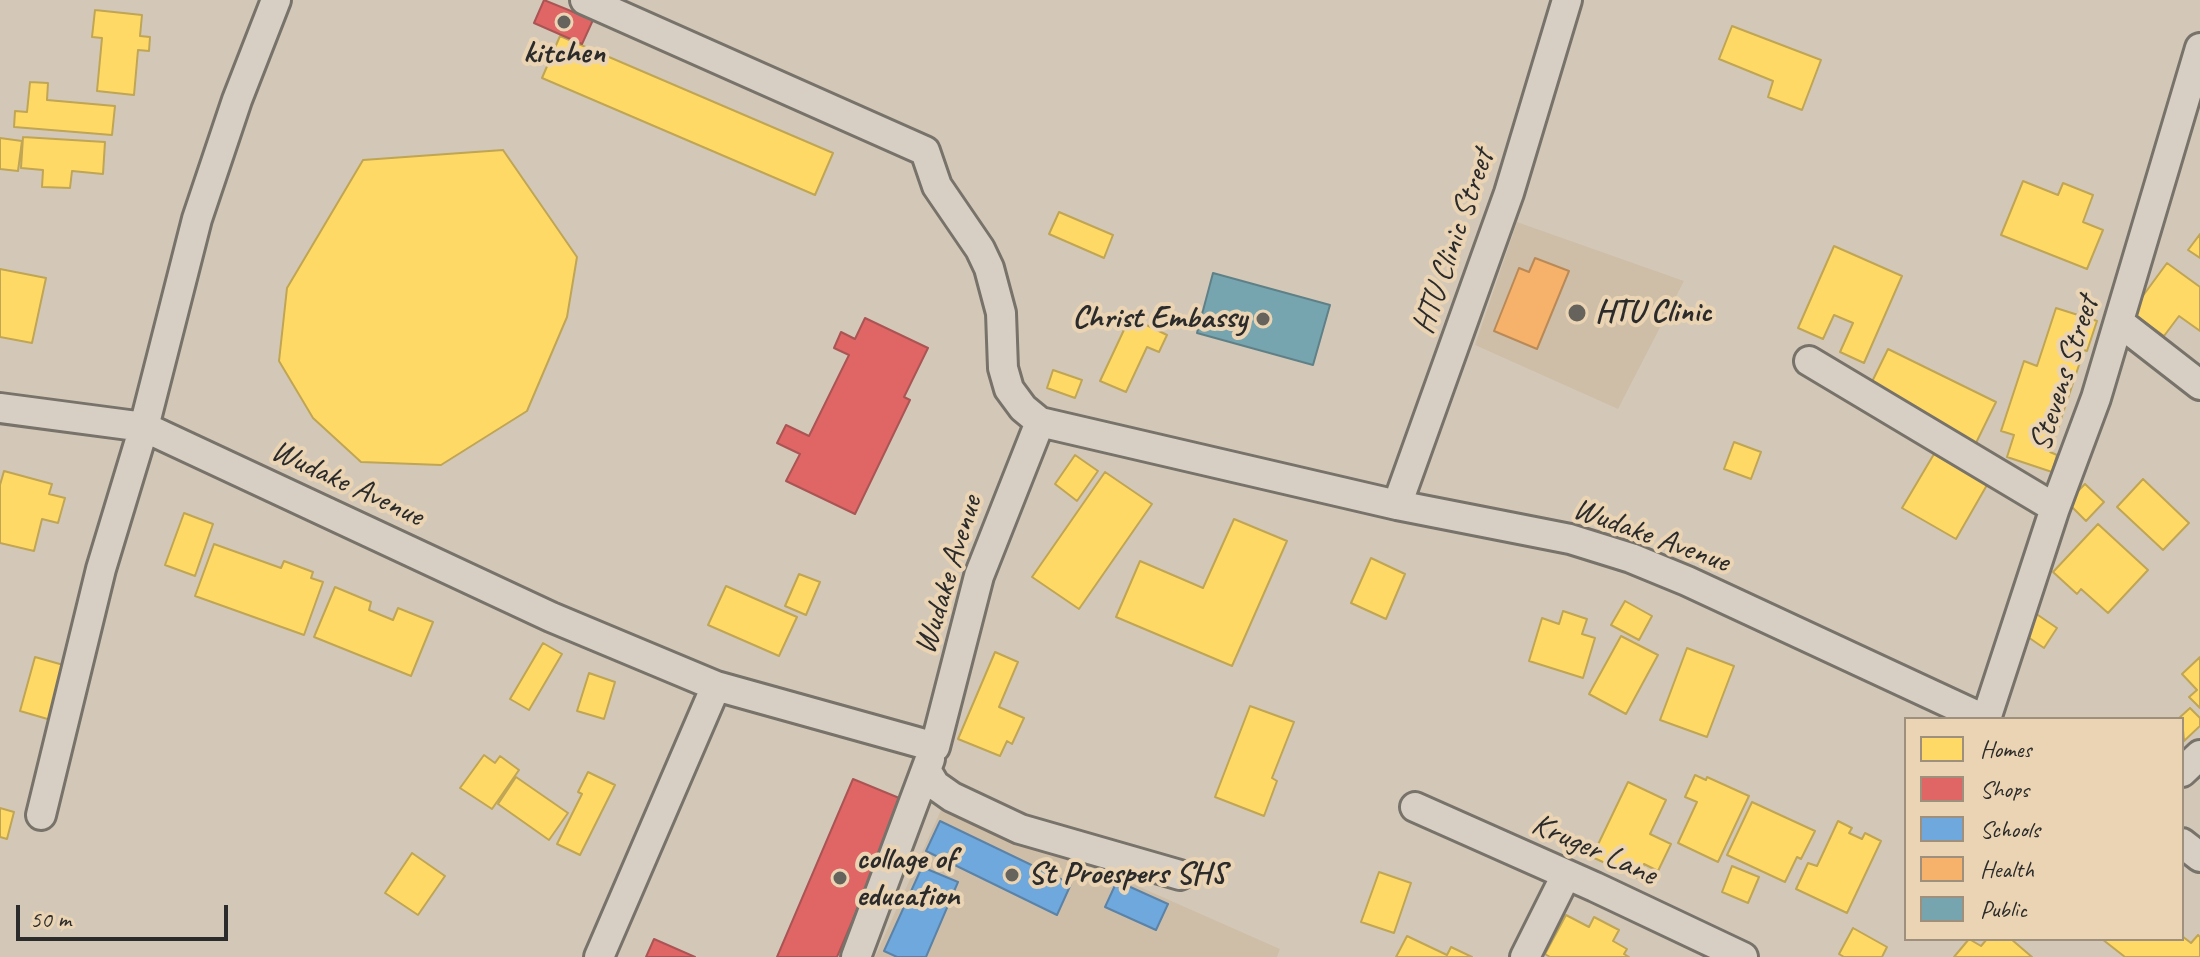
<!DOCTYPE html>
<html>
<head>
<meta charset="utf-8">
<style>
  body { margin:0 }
  #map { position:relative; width:2200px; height:957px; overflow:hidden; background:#d3c8b7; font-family:Caveat,sans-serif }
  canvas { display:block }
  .legend { position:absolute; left:1904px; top:717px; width:280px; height:224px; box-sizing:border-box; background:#ead4b3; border:2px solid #9e907d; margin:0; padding:10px 14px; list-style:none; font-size:24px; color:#2b2b2b }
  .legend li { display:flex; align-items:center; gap:16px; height:40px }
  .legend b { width:40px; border:2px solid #9e907d }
  .scale { position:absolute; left:16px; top:905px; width:212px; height:36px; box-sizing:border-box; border:4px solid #2b2b2b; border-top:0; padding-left:10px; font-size:24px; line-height:28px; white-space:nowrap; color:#2b2b2b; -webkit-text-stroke:6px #ead4b3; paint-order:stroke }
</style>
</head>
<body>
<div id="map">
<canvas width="2200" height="957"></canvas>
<ul class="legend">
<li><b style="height:22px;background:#ffd966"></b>Homes</li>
<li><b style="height:22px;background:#e06666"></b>Shops</li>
<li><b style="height:22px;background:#6fa8dc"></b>Schools</li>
<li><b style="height:22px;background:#f6b26b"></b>Health</li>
<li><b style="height:22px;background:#76a5af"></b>Public</li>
</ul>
<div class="scale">50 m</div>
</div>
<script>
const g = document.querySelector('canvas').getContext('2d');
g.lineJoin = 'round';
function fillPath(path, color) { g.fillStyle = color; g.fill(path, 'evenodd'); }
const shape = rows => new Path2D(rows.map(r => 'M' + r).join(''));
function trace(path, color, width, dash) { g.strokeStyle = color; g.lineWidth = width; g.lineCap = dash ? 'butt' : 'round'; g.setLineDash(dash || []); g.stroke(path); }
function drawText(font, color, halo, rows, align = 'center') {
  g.font = font + ' Caveat,sans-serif'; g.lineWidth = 8; g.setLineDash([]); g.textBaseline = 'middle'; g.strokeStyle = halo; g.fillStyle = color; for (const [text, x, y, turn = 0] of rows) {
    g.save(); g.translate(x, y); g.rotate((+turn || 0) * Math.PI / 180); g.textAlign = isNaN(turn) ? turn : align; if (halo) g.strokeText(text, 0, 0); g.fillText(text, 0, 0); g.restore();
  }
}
fillPath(shape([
  [1517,222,1684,281,1618,409,1475,345],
  [945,801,1280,949,1277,957,875,957]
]), '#cebea7');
const homes = shape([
  [95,10,142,15,140,36,150,37,149,51,138,50,134,95,97,91,102,38,92,37,95,10],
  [1732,26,1821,60,1802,110,1768,97,1773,81,1719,59,1732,26],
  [560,36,833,153,815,195,542,78,560,36],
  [30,82,48,83,47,100,115,106,112,135,14,127,15,111,27,112,30,82],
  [23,137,105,142,103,174,72,171,70,188,42,187,43,170,21,168,23,137],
  [0,138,22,141,18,171,0,169,0,138],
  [503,150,577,257,567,317,527,411,441,465,361,462,313,418,279,361,287,288,363,160,503,150],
  [2023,181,2058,195,2063,183,2093,195,2083,222,2103,230,2087,269,2001,235,2023,181],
  [1059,212,1113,235,1104,258,1049,234,1059,212],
  [2200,234,2200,258,2188,250,2200,234],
  [1834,246,1902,276,1864,363,1840,352,1853,323,1834,315,1823,339,1798,328,1834,246],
  [2167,263,2200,287,2200,331,2179,316,2164,336,2131,312,2167,263],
  [0,269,46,278,32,343,0,337,0,269],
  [2056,308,2097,321,2087,351,2084,350,2050,452,2057,455,2052,472,2007,457,2014,435,2001,431,2024,361,2037,366,2056,308],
  [1130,317,1167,335,1159,352,1147,347,1126,392,1100,381,1130,317],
  [1888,349,1996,402,1975,445,1867,392,1888,349],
  [1053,370,1082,380,1075,398,1047,388,1053,370],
  [1734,442,1761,452,1751,479,1724,469,1734,442],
  [1934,454,1987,485,1956,539,1902,508,1934,454],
  [1075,455,1098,471,1077,501,1055,484,1075,455],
  [4,471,52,484,49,494,65,498,58,523,42,519,34,551,0,543,0,485,4,471],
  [1105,472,1152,504,1079,609,1032,577,1105,472],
  [2143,479,2189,523,2163,550,2117,507,2143,479],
  [2085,484,2104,502,2086,521,2067,502,2085,484],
  [184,513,213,524,195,576,165,565,184,513],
  [1234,519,1287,541,1232,666,1116,617,1140,561,1203,588,1234,519],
  [2098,524,2148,570,2108,613,2081,589,2077,594,2053,572,2098,524],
  [214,544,281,568,284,561,313,572,311,578,323,582,304,635,195,596,214,544],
  [1371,558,1405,574,1386,619,1351,603,1371,558],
  [799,574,820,582,806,615,785,606,799,574],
  [726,586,797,617,779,656,708,625,726,586],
  [335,587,371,602,369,610,393,620,398,608,433,622,411,676,314,637,335,587],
  [1625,601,1652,616,1639,640,1611,625,1625,601],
  [1563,611,1587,619,1582,634,1595,638,1583,678,1529,661,1542,618,1559,624,1563,611],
  [2035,613,2057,628,2044,648,2022,633,2035,613],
  [1621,636,1658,655,1626,714,1589,694,1621,636],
  [543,643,562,654,529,710,510,699,543,643],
  [1687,648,1734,666,1707,737,1660,720,1687,648],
  [995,652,1018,662,999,707,1024,718,1012,744,1007,741,1000,756,958,739,995,652],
  [35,657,67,666,51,720,20,711,35,657],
  [2200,657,2200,708,2189,697,2197,690,2182,674,2200,657],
  [589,673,615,682,604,719,577,711,589,673],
  [1250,706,1294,722,1272,778,1277,781,1264,816,1215,797,1250,706],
  [2190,708,2200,718,2200,726,2184,741,2182,719,2178,719,2190,708],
  [484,755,495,763,500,756,519,770,492,809,460,788,484,755],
  [588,772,615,785,580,855,557,844,582,794,578,792,588,772],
  [1695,775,1706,780,1707,777,1749,796,1718,862,1678,843,1697,802,1685,797,1695,775],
  [516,777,568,813,549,840,498,804,516,777],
  [1628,782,1666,800,1650,834,1671,844,1658,871,1644,864,1638,878,1592,857,1628,782],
  [1752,802,1815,831,1801,859,1797,857,1785,882,1727,855,1752,802],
  [0,808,14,812,7,839,0,837,0,808],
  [1838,821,1852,828,1849,833,1862,839,1865,833,1881,841,1847,913,1796,889,1808,863,1817,866,1838,821],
  [412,853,445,876,418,915,385,893,412,853],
  [1732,866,1759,877,1748,903,1722,892,1732,866],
  [1379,872,1411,883,1394,933,1361,922,1379,872],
  [1566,915,1589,927,1594,917,1619,930,1613,941,1627,949,1624,954,1629,957,1550,957,1545,954,1566,915],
  [1853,928,1887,947,1882,957,1844,957,1839,954,1853,928],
  [2198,935,2200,937,2200,957,2125,957,2102,939,2182,939,2182,936,2191,943,2198,935],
  [1407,936,1447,955,1451,947,1472,957,1396,957,1407,936],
  [1969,939,1981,946,1987,939,2011,939,2032,957,1954,957,1969,939]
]);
fillPath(homes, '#ffd966');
trace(homes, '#bfa554', 2);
const shops = shape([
  [544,0,593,20,582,44,534,23,544,0],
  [865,318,928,348,904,397,910,400,855,514,786,481,800,454,777,443,786,425,809,436,849,355,834,348,841,332,855,339,865,318],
  [853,779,904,800,837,957,777,957,853,779],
  [654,939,695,957,646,957,654,939]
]);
fillPath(shops, '#e06666');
trace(shops, '#aa5454', 2);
const schools = shape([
  [940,821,1071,884,1057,915,926,851,940,821],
  [922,867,958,882,926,957,897,957,884,951,922,867],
  [1117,881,1168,904,1156,930,1105,907,1117,881]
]);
fillPath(schools, '#6fa8dc');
trace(schools, '#5b82a7', 2);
const health = shape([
  [1535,258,1569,271,1537,349,1494,331,1519,268,1529,272,1535,258]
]);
fillPath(health, '#f6b26b');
trace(health, '#b98a58', 2);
const public = shape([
  [1213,273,1330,305,1313,365,1197,333,1213,273]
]);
fillPath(public, '#76a5af');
trace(public, '#608087', 2);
const minor = shape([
  [585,0,925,151,937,186,980,249,989,268,1001,313,1003,368,1009,389,1023,408,1040,422],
  [2119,322,2200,385],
  [1809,361,2055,508],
  [0,408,144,427,551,617,716,686,935,747,979,576,1040,422,1397,505,1570,539,1631,558,1687,581,1984,719],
  [1397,505,1509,193,1567,0],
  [1986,719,2055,508,2096,398,2200,48],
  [926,770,935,785,952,797,1020,829,1180,875],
  [2182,772,2200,755],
  [1415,807,1595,887,1743,957],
  [41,815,101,569,144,427,197,219,237,100,276,0],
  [2182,843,2200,857],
  [599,957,716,686],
  [856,957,930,759],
  [1525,957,1566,875]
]);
trace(minor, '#77726a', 34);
trace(minor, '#d7cfc3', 28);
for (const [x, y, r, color] of [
  [564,22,8,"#66625c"],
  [1577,313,10,"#66625c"],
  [1263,319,8,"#66625c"],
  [1012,875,8,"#66625c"],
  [840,878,8,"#66625c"]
]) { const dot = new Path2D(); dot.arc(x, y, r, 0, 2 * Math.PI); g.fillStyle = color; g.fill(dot); trace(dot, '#ead4b3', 3); }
drawText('bold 32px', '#2b2b2b', '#ead4b3', [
  ["kitchen",564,54,"center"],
  ["HTU Clinic",1595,313],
  ["Christ Embassy",1247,319,"right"],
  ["collage of",856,860],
  ["education",856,897],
  ["St Proespers SHS",1028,875]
], 'left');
drawText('32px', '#2b2b2b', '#ead4b3', [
  ["HTU Clinic Street",1454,242,-71],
  ["Stevens Street",2065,374,-72],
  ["Wudake Avenue",347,484,25],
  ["Wudake Avenue",1651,536,20],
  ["Wudake Avenue",949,575,-73],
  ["Kruger Lane",1594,850,24]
]);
</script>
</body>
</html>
